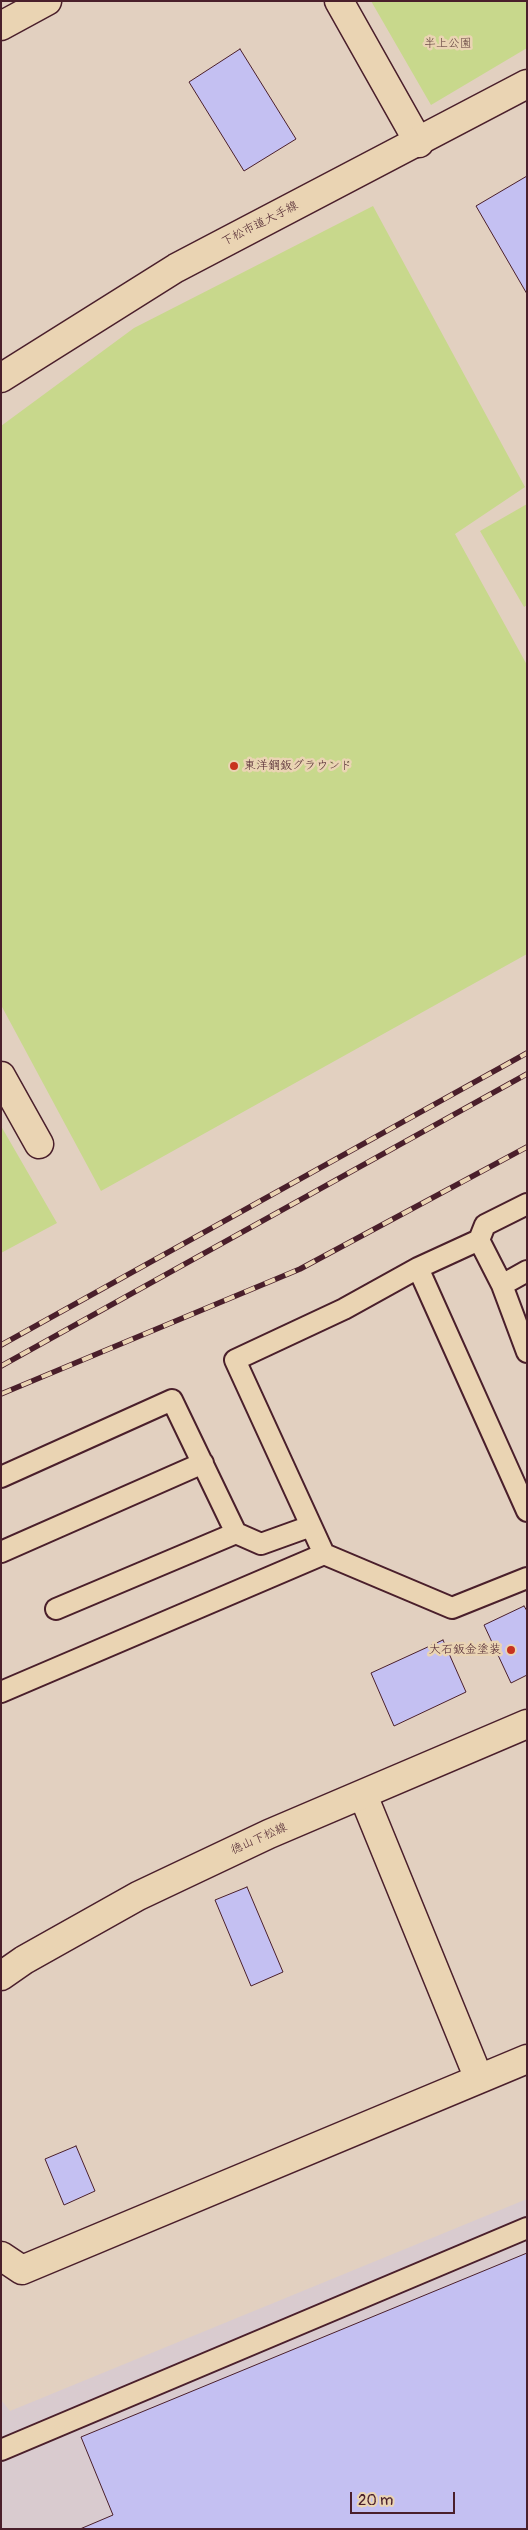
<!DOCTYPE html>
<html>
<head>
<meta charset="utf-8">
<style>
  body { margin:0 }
  #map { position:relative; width:528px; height:2530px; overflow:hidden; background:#e2d0c0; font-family:Pangolin,sans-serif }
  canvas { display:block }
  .frame { position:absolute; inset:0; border:2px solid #4a1f2b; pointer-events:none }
  .scale { position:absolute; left:350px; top:2492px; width:105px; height:22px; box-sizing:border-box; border:2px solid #4a1f2b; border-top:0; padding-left:6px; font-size:15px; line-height:18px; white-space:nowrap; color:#4a1f2b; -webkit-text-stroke:4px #ead4b3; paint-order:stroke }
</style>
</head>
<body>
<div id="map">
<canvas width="528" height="2530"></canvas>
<div class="frame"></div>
<div class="scale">20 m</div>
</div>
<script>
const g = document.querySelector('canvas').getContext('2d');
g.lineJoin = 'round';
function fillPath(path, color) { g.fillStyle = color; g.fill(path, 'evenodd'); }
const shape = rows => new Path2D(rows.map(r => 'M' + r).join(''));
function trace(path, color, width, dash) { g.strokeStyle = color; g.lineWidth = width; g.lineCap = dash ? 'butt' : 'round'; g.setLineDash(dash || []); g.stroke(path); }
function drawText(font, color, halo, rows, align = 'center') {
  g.font = font + ' Pangolin,"Klee One",sans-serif'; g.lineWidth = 5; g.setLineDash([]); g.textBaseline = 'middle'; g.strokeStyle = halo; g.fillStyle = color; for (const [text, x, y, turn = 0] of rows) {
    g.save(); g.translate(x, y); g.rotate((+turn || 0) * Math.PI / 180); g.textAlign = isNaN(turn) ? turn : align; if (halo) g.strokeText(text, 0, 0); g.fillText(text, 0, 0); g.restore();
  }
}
fillPath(shape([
  [527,2199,527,2529,1,2529,1,2400,10,2411]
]), '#d9cbcf');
fillPath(shape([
  [371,1,527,1,527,48,431,105],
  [373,206,525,487,455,534,527,665,527,954,101,1191,1,1005,1,426,134,328],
  [527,504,527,605,524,607,480,531],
  [1,1126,57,1223,1,1253]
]), '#c8d88c');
const building = shape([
  [240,49,296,139,244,171,189,82,240,49],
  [527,176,527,294,476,206,527,176],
  [524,1606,527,1611,527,1675,511,1683,484,1625,524,1606],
  [443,1640,466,1692,394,1726,371,1673,443,1640],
  [247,1887,283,1972,251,1986,215,1900,247,1887],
  [76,2146,95,2191,64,2205,45,2159,76,2146],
  [527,2253,527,2529,80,2529,113,2515,81,2437,527,2253]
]);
fillPath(building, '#c4c0f2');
trace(building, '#4a1f2b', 1);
const lane = shape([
  [527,1204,485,1225,479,1240,418,1268,527,1511],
  [479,1240,502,1285,527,1352],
  [418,1268,344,1309,235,1360,324,1554,452,1608,527,1578],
  [502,1285,527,1271],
  [1,1477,172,1400,236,1533,261,1544,311,1526],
  [1,1552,203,1463],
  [56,1609,236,1533],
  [1,1692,324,1554],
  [1,2450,527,2228]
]);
const street = shape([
  [339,1,419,143],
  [1,26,47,1],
  [1,1076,39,1144],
  [363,1795,479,2079],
  [1,2256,22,2270,527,2059]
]);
const secondary = shape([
  [1,378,176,268,527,84],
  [1,1976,24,1960,138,1896,269,1834,527,1724]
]);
trace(lane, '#4a1f2b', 24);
trace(street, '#4a1f2b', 31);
trace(secondary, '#4a1f2b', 31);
trace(lane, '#ead4b3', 20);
trace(street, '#ead4b3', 28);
trace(secondary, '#ead4b3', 28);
const rail = shape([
  [1,1345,527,1053],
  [1,1366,527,1074],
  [1,1394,300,1269,527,1147]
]);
trace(rail, '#4a1f2b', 5.5);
trace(rail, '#ead4b3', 4, [11]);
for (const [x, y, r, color] of [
  [234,766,5,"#c8321e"],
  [511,1650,5,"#c8321e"]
]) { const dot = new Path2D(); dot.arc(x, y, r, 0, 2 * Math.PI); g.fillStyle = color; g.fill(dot); trace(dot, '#ead4b3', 2); }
drawText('12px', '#5d3b3a', '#ead4b3', [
  ["半上公園",448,44]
]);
drawText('12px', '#4a1f2b', '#ead4b3', [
  ["下松市道大手線",260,224,-27],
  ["徳山下松線",259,1839,-24]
]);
drawText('12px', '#4a1f2b', '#ead4b3', [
  ["東洋鋼鈑グラウンド",244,766],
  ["大石鈑金塗装",501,1650,"right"]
], 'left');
</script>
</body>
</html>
